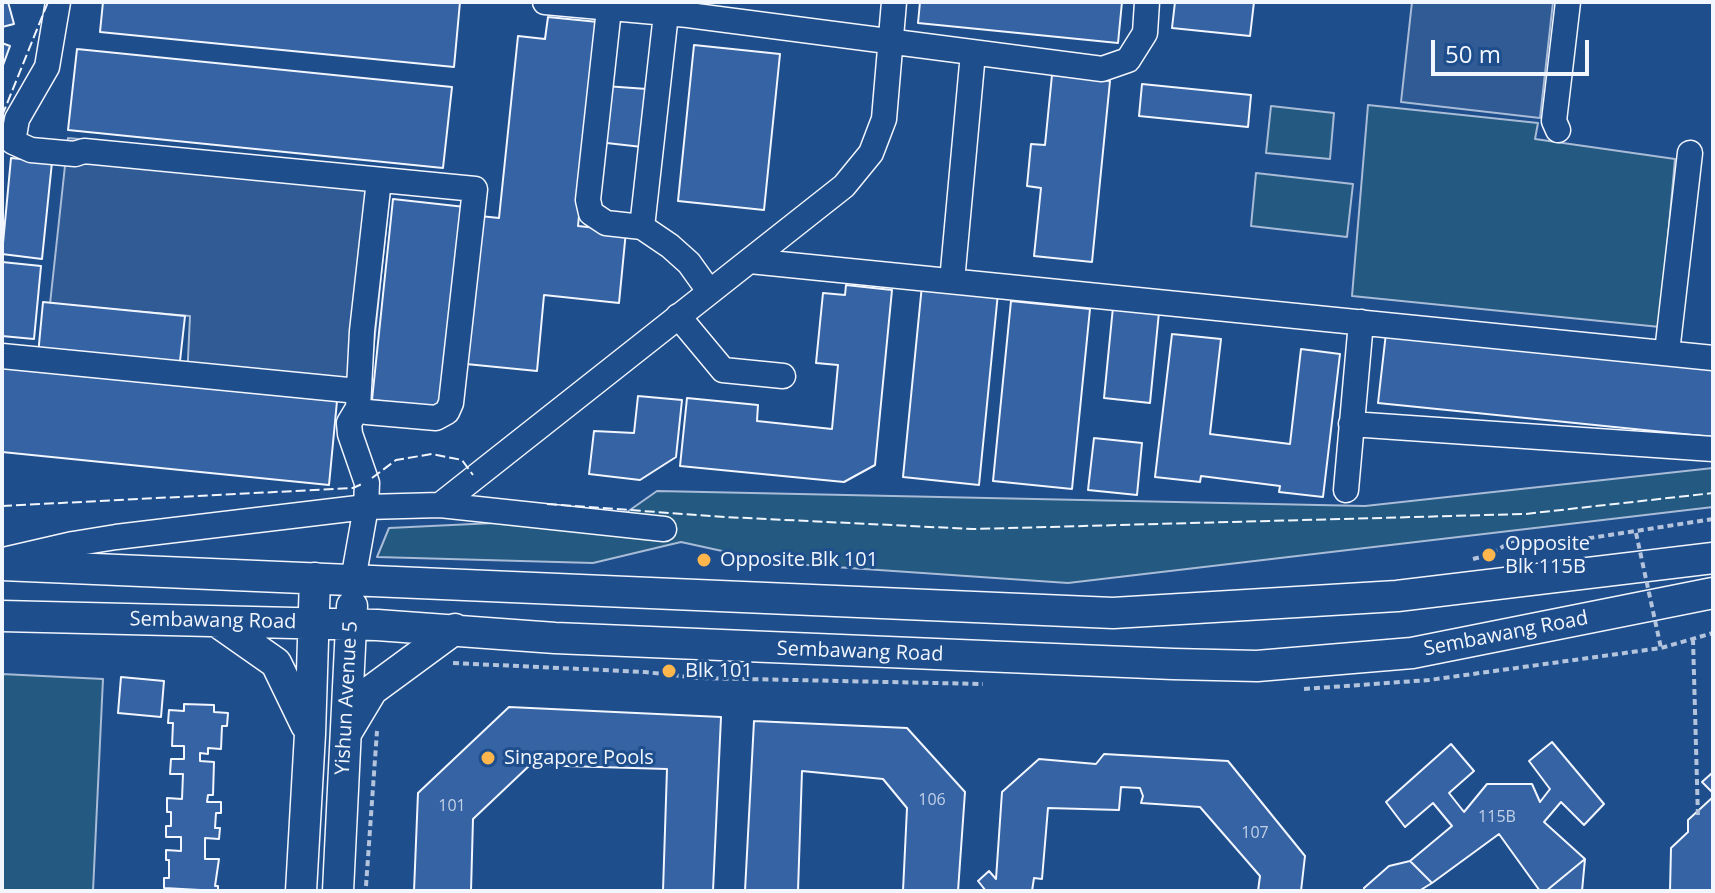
<!DOCTYPE html>
<html>
<head>
<meta charset="utf-8">
<style>
  body { margin:0 }
  #map { position:relative; width:1715px; height:893px; overflow:hidden; background:#1f4e8c; font-family:"Open Sans",sans-serif }
  canvas { display:block }
  .frame { position:absolute; inset:0; border:4px solid #f2f6ff; pointer-events:none }
  .scale { position:absolute; left:1431px; top:40px; width:158px; height:36px; box-sizing:border-box; border:4px solid #f2f6ff; border-top:0; padding-left:10px; font-size:24px; line-height:28px; white-space:nowrap; color:#f2f6ff; -webkit-text-stroke:6px #1f4e8c; paint-order:stroke }
</style>
</head>
<body>
<div id="map">
<canvas width="1715" height="893"></canvas>
<div class="frame"></div>
<div class="scale">50 m</div>
</div>
<script>
const g = document.querySelector('canvas').getContext('2d');
g.lineJoin = 'round';
function fillPath(path, color) { g.fillStyle = color; g.fill(path, 'evenodd'); }
const shape = rows => new Path2D(rows.map(r => 'M' + r).join(''));
function trace(path, color, width, dash) { g.strokeStyle = color; g.lineWidth = width; g.lineCap = dash ? 'butt' : 'round'; g.setLineDash(dash || []); g.stroke(path); }
function drawText(font, color, halo, rows, align = 'center') {
  g.font = font + ' "Open Sans",sans-serif'; g.lineWidth = 6; g.setLineDash([]); g.textBaseline = 'middle'; g.strokeStyle = halo; g.fillStyle = color; for (const [text, x, y, turn = 0] of rows) {
    g.save(); g.translate(x, y); g.rotate((+turn || 0) * Math.PI / 180); g.textAlign = isNaN(turn) ? turn : align; if (halo) g.strokeText(text, 0, 0); g.fillText(text, 0, 0); g.restore();
  }
}
const green = shape([
  [1368,105,1538,123,1535,139,1675,159,1660,327,1352,296,1368,105],
  [1271,106,1334,113,1330,159,1266,153,1271,106],
  [1256,173,1353,184,1347,237,1251,226,1256,173],
  [1713,468,1713,507,1068,583,777,563,681,542,593,563,377,557,389,528,620,517,657,491,1365,506,1713,468],
  [2,674,103,679,93,891,2,891,2,674]
]);
fillPath(green, '#245a82');
trace(green, '#a8bbd7', 2);
const parking = shape([
  [1412,2,1553,2,1540,118,1401,102,1412,2],
  [68,138,392,171,368,402,187,380,190,316,50,304,68,138]
]);
fillPath(parking, '#305b95');
trace(parking, '#a8bbd7', 2);
const building = shape([
  [2,2,8,2,14,24,2,27,2,2],
  [103,2,460,2,454,67,100,32,103,2],
  [920,2,1122,2,1118,43,918,23,920,2],
  [1175,2,1254,2,1250,36,1172,28,1175,2],
  [548,17,598,22,578,226,626,231,619,303,544,295,537,371,466,364,480,216,499,218,518,36,545,39,548,17],
  [2,43,10,46,2,68,2,43],
  [694,45,780,54,764,210,678,201,694,45],
  [77,49,452,87,443,168,68,130,77,49],
  [1052,75,1110,81,1092,262,1034,256,1041,188,1027,186,1031,144,1045,145,1052,75],
  [1142,84,1251,95,1248,127,1139,116,1142,84],
  [605,86,647,89,642,147,598,142,605,86],
  [11,158,52,162,42,259,2,254,11,158],
  [393,199,465,207,442,408,372,400,393,199],
  [2,262,41,266,34,339,2,336,2,262],
  [846,285,892,290,875,465,844,482,680,466,687,398,758,405,757,421,832,429,838,365,816,363,823,293,845,295,846,285],
  [922,285,998,293,979,485,903,477,922,285],
  [1011,301,1090,309,1072,489,993,481,1011,301],
  [43,302,185,316,179,370,38,355,43,302],
  [1113,307,1159,312,1150,403,1104,398,1113,307],
  [1386,333,1713,366,1713,437,1378,403,1386,333],
  [1172,334,1221,339,1210,434,1290,444,1301,349,1340,354,1323,497,1279,492,1280,486,1201,476,1200,482,1155,477,1172,334],
  [2,368,337,401,329,485,2,452,2,368],
  [638,396,682,400,676,457,640,480,589,474,594,431,634,433,638,396],
  [1094,438,1142,443,1137,495,1088,490,1094,438],
  [121,677,164,681,161,717,118,713,121,677],
  [184,704,214,705,214,712,228,713,227,726,222,726,221,749,208,748,208,754,200,753,200,761,214,762,213,795,208,795,207,802,221,802,221,813,216,813,215,828,220,828,219,839,205,838,205,859,219,859,215,886,218,886,218,891,164,888,164,878,169,878,169,860,166,860,166,850,181,851,181,837,166,837,166,826,171,826,171,812,167,812,167,798,182,799,183,774,170,774,171,759,184,759,184,746,172,746,173,723,168,723,169,710,184,711,184,704],
  [509,707,721,717,713,891,663,891,667,769,530,765,473,819,471,891,414,891,418,793,509,707],
  [754,721,907,728,965,792,958,891,903,891,907,808,883,779,802,771,798,891,745,891,754,721],
  [1552,742,1604,804,1584,825,1561,802,1544,822,1585,859,1546,891,1540,891,1499,834,1432,883,1410,861,1452,826,1433,803,1405,827,1386,802,1451,744,1474,771,1449,793,1464,812,1487,784,1532,784,1540,802,1550,789,1529,761,1552,742],
  [1104,754,1228,761,1305,856,1301,891,1258,891,1260,876,1200,807,1141,803,1143,796,1140,788,1121,787,1119,810,1048,808,1042,879,1034,878,1032,891,986,891,978,881,989,871,996,879,1002,792,1039,759,1096,764,1104,754],
  [1712,773,1713,774,1713,793,1702,782,1712,773],
  [1713,797,1713,891,1670,891,1671,848,1688,832,1688,820,1713,797],
  [1585,859,1582,891,1546,891,1585,859],
  [1410,861,1432,883,1419,891,1364,891,1364,888,1389,866,1410,861]
]);
fillPath(building, '#3563a3');
trace(building, '#f2f6ff', 2);
const minor = shape([
  [58,2,47,67,17,119,13,142,31,150,75,154,84,151,475,189,451,403,447,412,436,418,367,412,358,408],
  [545,2,688,15,1102,69,1128,60,1145,33,1147,2],
  [609,9,588,200,591,213,606,223,642,227,670,246,689,263,709,291],
  [1558,130,1554,121,1568,2],
  [642,227,666,14],
  [750,261,1713,358],
  [952,281,973,53],
  [678,316,723,370,783,376],
  [1667,352,1690,153],
  [2,356,358,391],
  [1351,424,1713,449],
  [1346,490,1361,322],
  [440,505,844,186,871,153,884,119,894,2],
  [8,559,73,544,116,537,366,507,440,505,664,529],
  [353,580,366,507,367,483,350,434,349,423,358,408,362,331,378,189,382,181]
]);
const major = shape([
  [2,565,1113,613,1397,596,1713,558],
  [2,616,377,625,555,638,1173,664,1257,666,1412,653,1713,593],
  [219,623,276,663,306,725],
  [348,730,372,690,455,629],
  [301,891,310,734,315,578],
  [338,891,352,606]
]);
trace(minor, '#f2f6ff', 27);
trace(major, '#f2f6ff', 33);
trace(shape([
  [1473,559,1489,555,1512,541,1571,541,1713,519],
  [1693,639,1698,818],
  [453,663,645,672,698,678,983,684],
  [1304,689,1429,680,1661,648,1713,633],
  [366,886,377,731]
]), '#b3c4dc', 4, [6, 4]);
trace(minor, '#1f4e8c', 24);
trace(major, '#1f4e8c', 30);
trace(shape([
  [1636,533,1661,648]
]), '#b3c4dc', 4, [6, 4]);
trace(shape([
  [2,116,48,2],
  [372,478,396,460,432,454,462,460,473,475],
  [547,504,725,517,973,529,1525,514,1713,493],
  [2,506,353,488,362,484]
]), '#f2f6ff', 2, [10, 4]);
for (const [x, y, r, color] of [
  [1489,555,8,"#ffb74d"],
  [704,560,8,"#ffb74d"],
  [669,671,8,"#ffb74d"],
  [488,758,8,"#ffb74d"]
]) { const dot = new Path2D(); dot.arc(x, y, r, 0, 2 * Math.PI); g.fillStyle = color; g.fill(dot); trace(dot, '#1f4e8c', 3); }
drawText('16px', '#c3d1e8', null, [
  ["106",932,800],
  ["101",452,806],
  ["115B",1497,817],
  ["107",1255,833]
]);
drawText('20px', '#f2f6ff', '#1f4e8c', [
  ["Opposite",1505,544],
  ["Blk 115B",1505,567],
  ["Opposite Blk 101",720,560],
  ["Blk 101",685,671],
  ["Singapore Pools",504,758]
], 'left');
drawText('20px', '#f2f6ff', '#1f4e8c', [
  ["Sembawang Road",213,621,1],
  ["Sembawang Road",1506,634,-11],
  ["Sembawang Road",860,652,2],
  ["Yishun Avenue 5",347,698,-87]
]);
</script>
</body>
</html>
